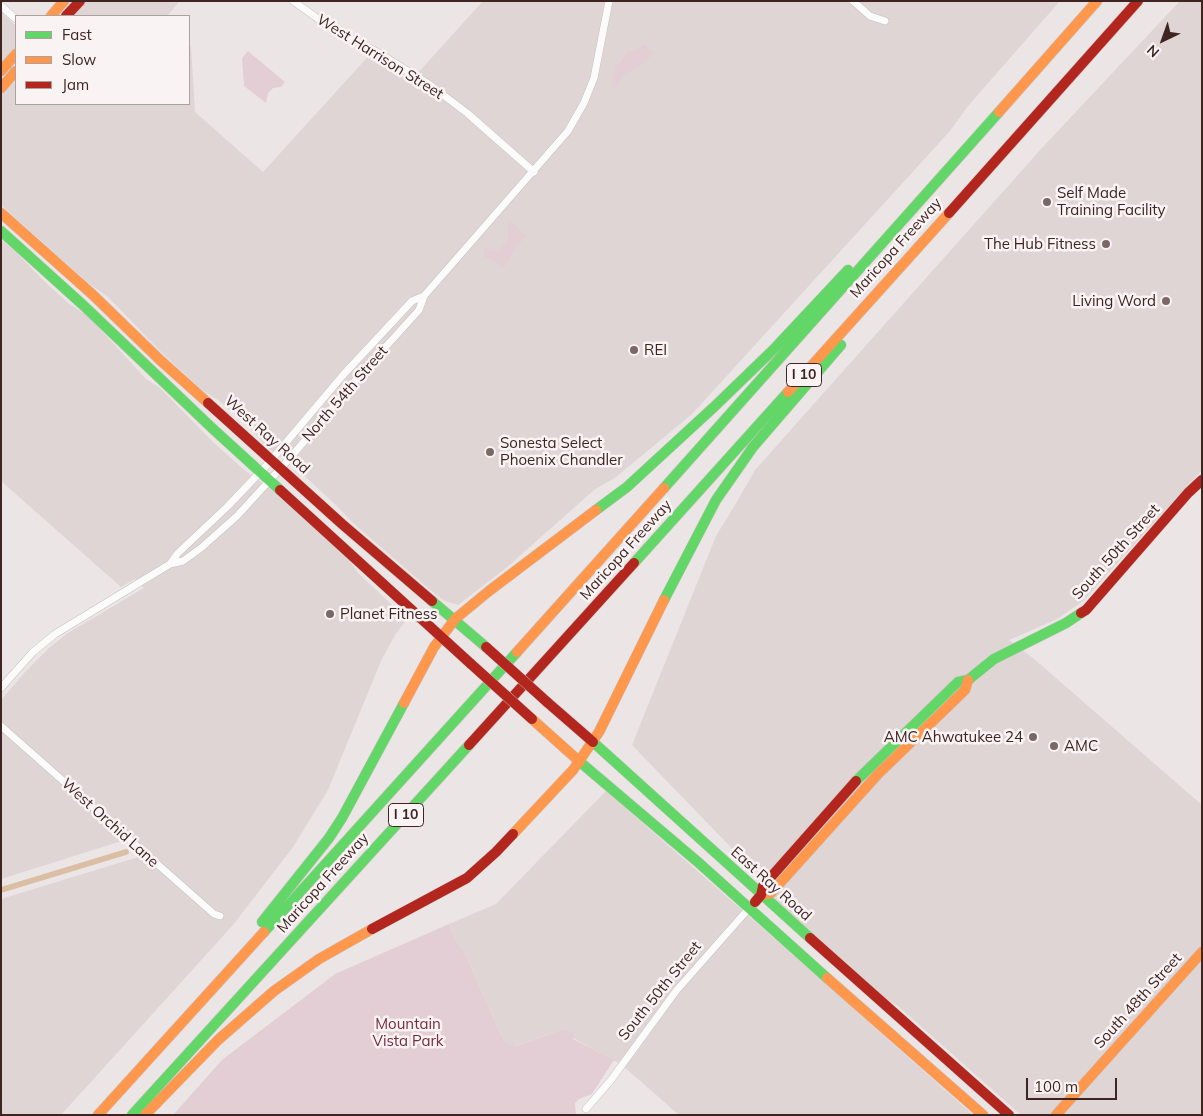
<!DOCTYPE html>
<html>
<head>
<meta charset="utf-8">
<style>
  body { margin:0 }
  #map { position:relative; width:1203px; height:1116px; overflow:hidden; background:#ebe5e5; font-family:Mulish,sans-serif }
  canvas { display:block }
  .frame { position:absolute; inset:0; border:2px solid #3f2422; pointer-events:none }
  .legend { position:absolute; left:15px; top:15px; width:175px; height:90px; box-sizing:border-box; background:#f9f3f4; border:1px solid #afa0a0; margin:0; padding:6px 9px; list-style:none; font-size:15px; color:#3f2422 }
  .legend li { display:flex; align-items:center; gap:10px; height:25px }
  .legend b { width:25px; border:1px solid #afa0a0 }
  .north { position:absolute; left:1138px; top:15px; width:50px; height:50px; -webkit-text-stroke:4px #f9f3f4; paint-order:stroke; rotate:222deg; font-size:14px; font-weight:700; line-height:20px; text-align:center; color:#3f2422 }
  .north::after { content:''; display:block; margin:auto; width:18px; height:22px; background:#3f2422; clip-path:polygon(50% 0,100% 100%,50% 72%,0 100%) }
  .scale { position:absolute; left:1026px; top:1078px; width:91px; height:22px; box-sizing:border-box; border:2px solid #3f2422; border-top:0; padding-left:6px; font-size:15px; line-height:18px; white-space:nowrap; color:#3f2422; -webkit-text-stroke:4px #f9f3f4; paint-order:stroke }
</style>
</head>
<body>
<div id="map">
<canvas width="1203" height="1116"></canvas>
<div class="frame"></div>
<ul class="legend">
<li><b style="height:6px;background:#63d668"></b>Fast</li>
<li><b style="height:6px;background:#ff974d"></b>Slow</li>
<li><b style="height:6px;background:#b3261e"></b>Jam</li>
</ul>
<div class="north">N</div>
<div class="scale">100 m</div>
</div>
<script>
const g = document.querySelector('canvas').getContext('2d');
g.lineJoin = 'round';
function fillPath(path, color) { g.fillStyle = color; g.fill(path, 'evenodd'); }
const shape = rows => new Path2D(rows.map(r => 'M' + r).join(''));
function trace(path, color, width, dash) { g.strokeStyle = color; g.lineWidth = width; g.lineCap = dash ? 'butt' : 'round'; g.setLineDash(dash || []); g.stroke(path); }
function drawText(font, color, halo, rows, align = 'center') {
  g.font = font + ' Mulish,sans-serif'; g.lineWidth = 5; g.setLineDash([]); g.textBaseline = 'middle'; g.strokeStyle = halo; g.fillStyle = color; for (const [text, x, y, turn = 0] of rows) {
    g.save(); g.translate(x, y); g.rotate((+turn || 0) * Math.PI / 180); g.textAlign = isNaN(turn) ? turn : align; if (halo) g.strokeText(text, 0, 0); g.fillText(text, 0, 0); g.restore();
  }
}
fillPath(shape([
  [84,1,180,1,167,16,70,16],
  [483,1,1060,1,968,106,950,131,692,414,616,477,594,490,506,568,458,605,445,601,435,594,353,523,337,506,300,472,267,447,240,418,218,400,202,390,163,354,108,297,88,283,1,205,1,94,16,81,16,104,189,104,189,45,191,47,195,112,263,172,374,50,416,75],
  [1180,1,1202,1,1202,470,1082,602,1057,619,1009,640,1033,658,1202,805,1202,1115,1021,1115,898,1006,880,995,776,902,774,896,775,893,632,745,716,536,735,505,755,470,1041,149],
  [1,12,16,26,16,48,1,63],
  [1,240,12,248,43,280,68,303,88,316,146,379,161,389,214,443,243,469,276,493,349,560,358,573,407,619,395,635,381,661,328,790,293,847,233,925,61,1115,1,1115,1,899,145,855,128,839,1,879,1,700,26,671,50,647,68,633,144,588,135,579,121,587,1,481],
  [606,791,783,946,973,1115,679,1115,622,1065,573,1038,575,1034,564,1029,515,1046,506,1042,502,1037,464,951,456,941,449,924,496,904]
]), '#dfd5d5');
fillPath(shape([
  [643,44,654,53,640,66,625,74,616,88,611,86,616,65,621,62,627,52,639,49],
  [248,51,285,82,281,87,273,88,268,93,266,103,244,86,242,58],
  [510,220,526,237,516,246,507,264,502,268,494,260,484,258,484,248,498,251,507,241,508,227],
  [449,924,456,941,464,951,502,1037,506,1042,516,1046,564,1029,575,1033,573,1039,614,1060,592,1094,579,1099,575,1103,576,1115,173,1115,222,1060,335,974]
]), '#e4ced5');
trace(shape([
  [1,890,126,852]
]), '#dabfa5', 6);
const street = shape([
  [293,1,331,28,377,52,430,85,467,113,534,172],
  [853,1,870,16,885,21],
  [1,6,16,19],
  [170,564,178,553,227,507,267,465,344,374,412,301,424,296],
  [1,688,33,652,55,634,170,564,183,561,201,548,237,516,291,457,353,383,419,310,424,296,568,131,584,103,594,78,609,1],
  [1,726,214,914,220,916],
  [586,1109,611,1080,676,991,751,906]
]);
const fast = shape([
  [1,231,83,305,212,428,280,490],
  [664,488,999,112],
  [596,510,627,487,715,406,774,349,848,270],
  [634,563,788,392],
  [664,600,716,500,753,447,841,345],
  [432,601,486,647],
  [593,742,810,938],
  [580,762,699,863,827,978],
  [856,781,958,682,968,680,994,659,1066,623,1081,613],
  [262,922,329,838,342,818,404,703],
  [264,932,517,652],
  [132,1115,469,745]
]);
const slow = shape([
  [51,16,64,1],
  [1,71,16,54],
  [1,88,16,71],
  [999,112,1097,1],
  [1,213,93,295,160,360,208,403],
  [788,392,949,213],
  [517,652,664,488],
  [404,703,434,647,455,619,489,591,596,510],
  [532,719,580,762],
  [513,834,573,770,599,732,664,600],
  [761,895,771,893,878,774,965,690,968,680],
  [827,978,983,1115],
  [98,1115,264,932],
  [145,1115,218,1040,274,991,319,959,372,929],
  [1056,1115,1202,952]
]);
const jam = shape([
  [66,16,80,1],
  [949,213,1138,1],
  [208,403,342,524,432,601],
  [280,490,471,664],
  [1081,613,1086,610,1188,493,1202,480],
  [547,702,593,742],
  [469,745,634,563],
  [755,902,761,895,763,886,856,781],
  [372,929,467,878,496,852,513,834],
  [810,938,1009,1115]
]);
trace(street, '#c8c2c2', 8);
trace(fast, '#c9c2c2', 11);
trace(slow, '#c9c2c2', 11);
trace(jam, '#c9c2c2', 11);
trace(street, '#fcfbfb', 7);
trace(fast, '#63d668', 10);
trace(slow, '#ff974d', 10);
trace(jam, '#b3261e', 10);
const jamBridge = shape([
  [486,647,547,702],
  [471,664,532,719]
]);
trace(jamBridge, '#cac1c1', 11, []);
trace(jamBridge, '#b3261e', 10);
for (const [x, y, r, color] of [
  [1047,202,5,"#7b6866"],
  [1106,244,5,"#7b6866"],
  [1166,301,5,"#7b6866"],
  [634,350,5,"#7b6866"],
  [490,452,5,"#7b6866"],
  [330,614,5,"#7b6866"],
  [1033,737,5,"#7b6866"],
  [1054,746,5,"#7b6866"]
]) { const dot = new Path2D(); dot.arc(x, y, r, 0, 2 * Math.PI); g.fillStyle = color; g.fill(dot); trace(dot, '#f9f3f4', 2); }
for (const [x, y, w] of [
  [804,375,35],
  [406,815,35]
]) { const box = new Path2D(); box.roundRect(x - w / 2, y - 11.5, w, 23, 4); g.fillStyle = '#f9f3f4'; g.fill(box); trace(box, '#3f2422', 1); }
drawText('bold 14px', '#3f2422', null, [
  ["I 10",804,375],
  ["I 10",406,815]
]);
drawText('15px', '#3f2422', '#f9f3f4', [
  ["West Harrison Street",380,57,32],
  ["Maricopa Freeway",896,248,-48],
  ["North 54th Street",345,394,-49],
  ["West Ray Road",267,435,42],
  ["Maricopa Freeway",626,550,-48],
  ["South 50th Street",1116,552,-48],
  ["West Orchid Lane",110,823,42],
  ["Maricopa Freeway",323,883,-48],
  ["East Ray Road",771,884,42],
  ["South 50th Street",660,991,-51],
  ["South 48th Street",1138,1001,-48]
]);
drawText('15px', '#3f2422', '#f9f3f4', [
  ["Self Made",1057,193],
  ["Training Facility",1057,210],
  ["The Hub Fitness",1096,244,"right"],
  ["Living Word",1156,301,"right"],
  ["REI",644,350],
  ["Sonesta Select",500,443],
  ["Phoenix Chandler",500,460],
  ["Planet Fitness",340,614],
  ["AMC Ahwatukee 24",1023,737,"right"],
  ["AMC",1064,746]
], 'left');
drawText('15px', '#772b3e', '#f9f3f4', [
  ["Mountain",408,1024],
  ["Vista Park",408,1041]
]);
</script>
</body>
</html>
